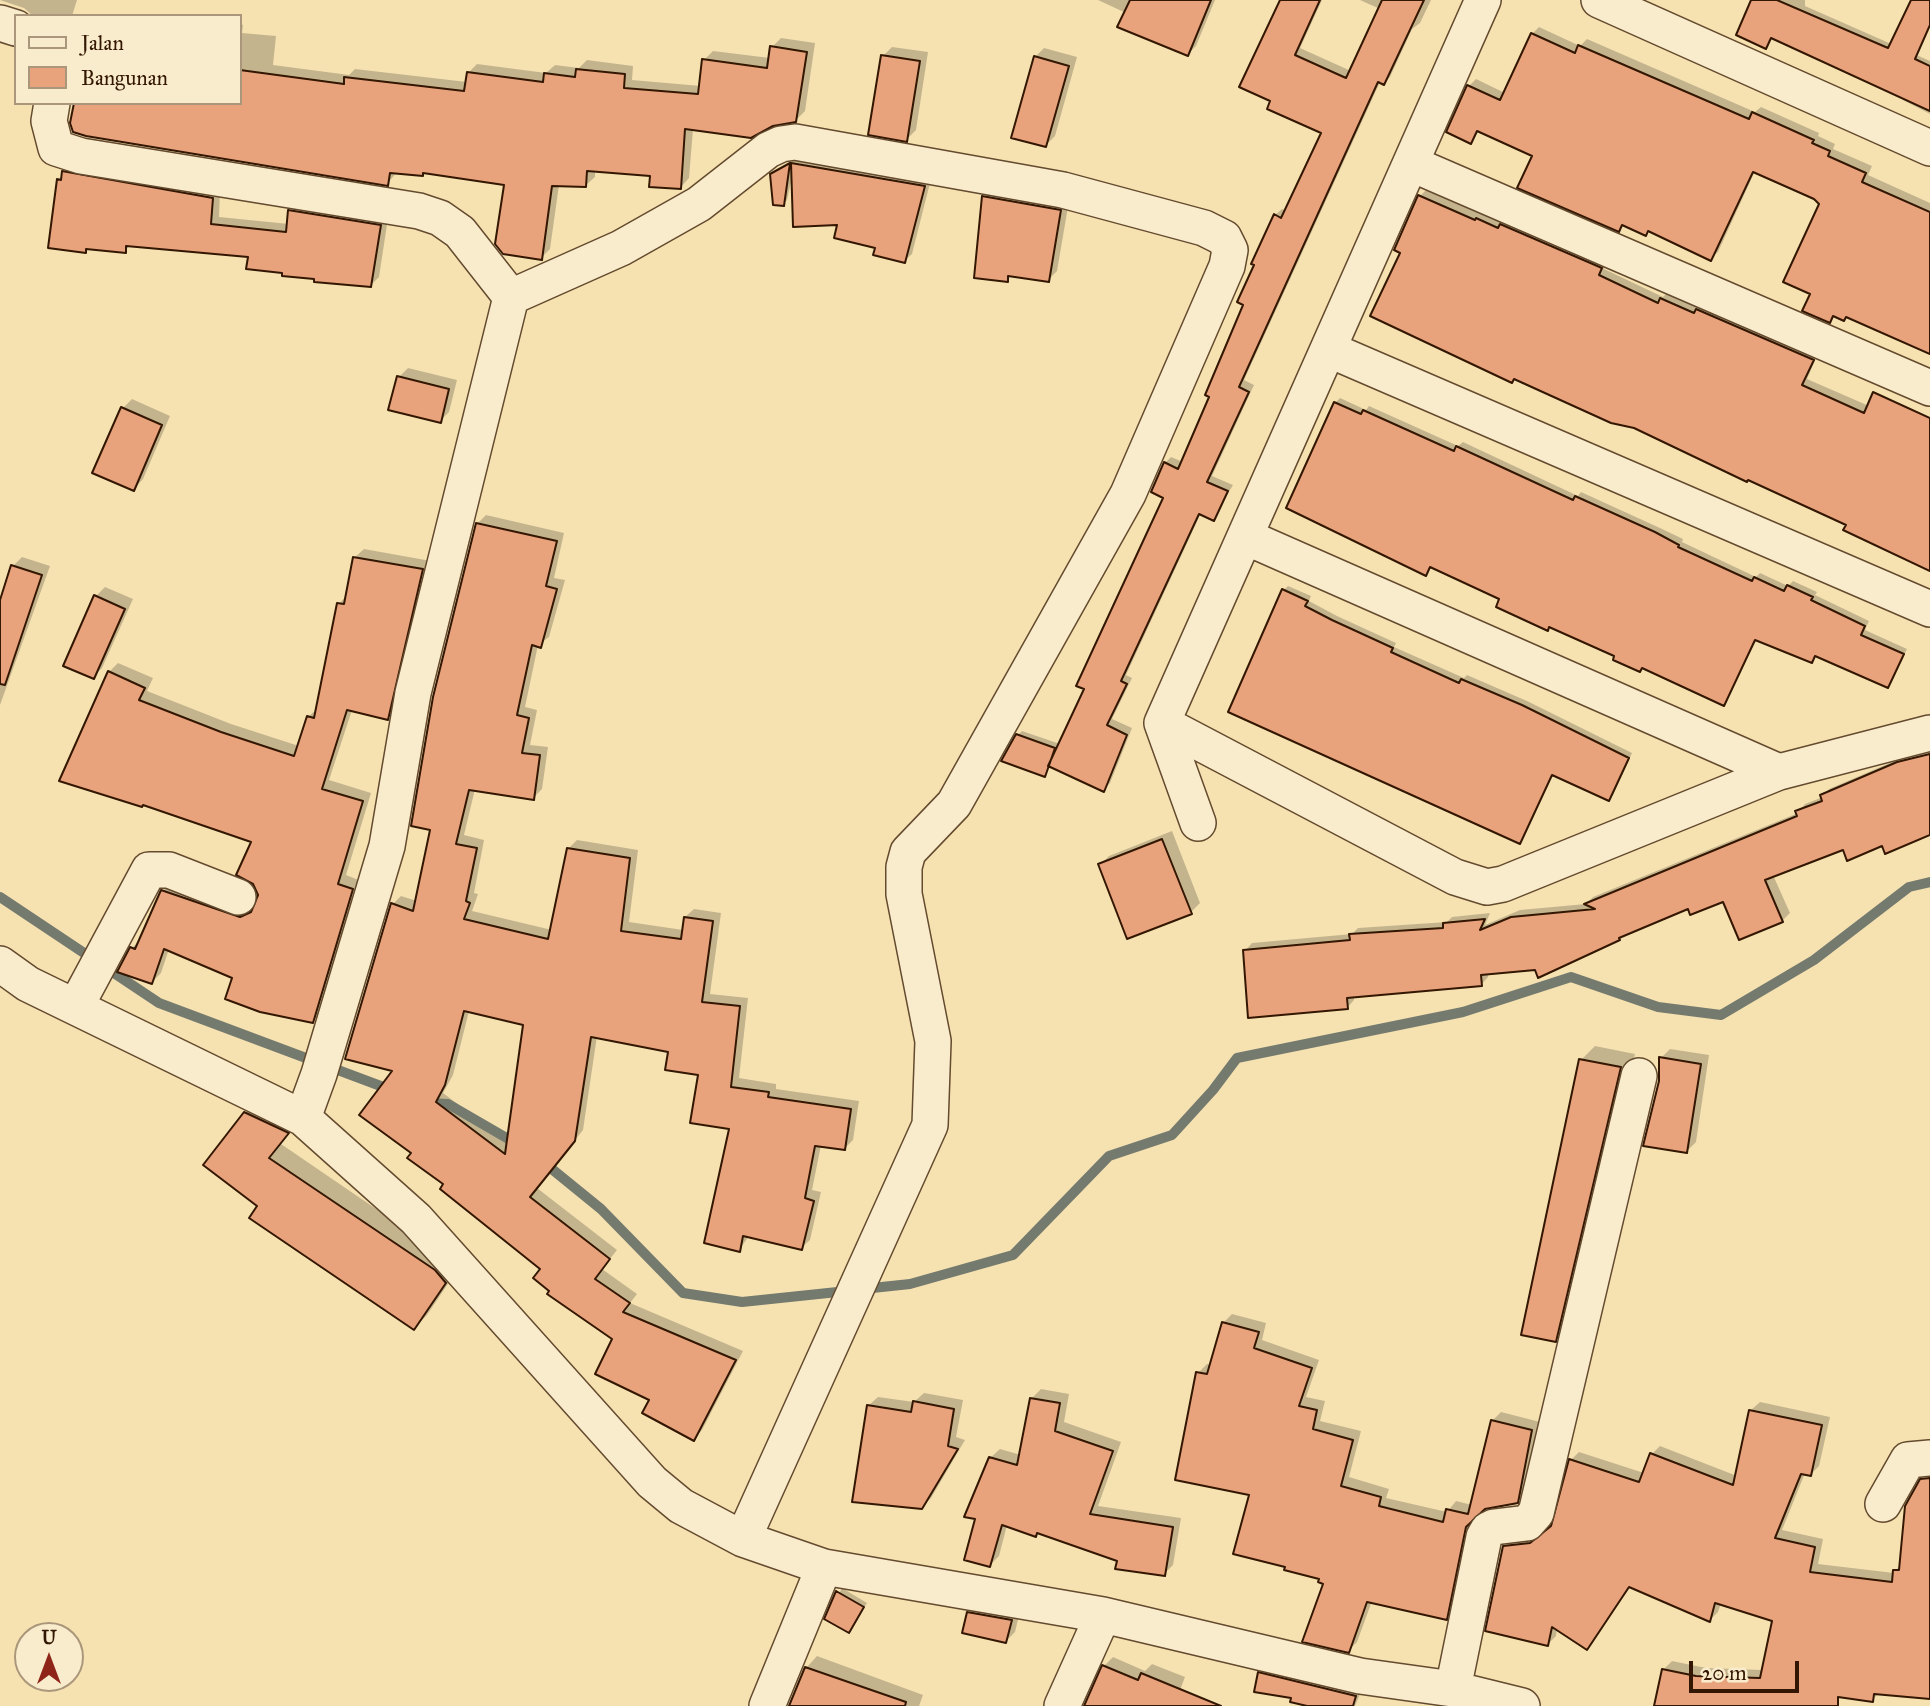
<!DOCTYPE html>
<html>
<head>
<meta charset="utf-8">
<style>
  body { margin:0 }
  #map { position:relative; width:1930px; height:1706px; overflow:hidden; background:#f6e2b1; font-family:"IM FELL Great Primer",serif }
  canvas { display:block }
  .legend { position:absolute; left:14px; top:14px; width:228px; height:91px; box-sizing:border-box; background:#f9eccc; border:2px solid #aa977b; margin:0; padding:9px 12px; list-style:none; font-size:21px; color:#331702 }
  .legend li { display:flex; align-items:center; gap:14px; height:35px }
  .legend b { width:35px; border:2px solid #aa977b }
  .north { position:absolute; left:14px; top:1622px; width:70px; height:70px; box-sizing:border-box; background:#f9eccc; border:2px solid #aa977b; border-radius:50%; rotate:0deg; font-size:19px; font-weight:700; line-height:28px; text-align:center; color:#331702 }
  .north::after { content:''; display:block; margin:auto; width:24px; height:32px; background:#8f2418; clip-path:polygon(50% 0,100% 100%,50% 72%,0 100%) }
  .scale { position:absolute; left:1689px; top:1661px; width:110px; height:32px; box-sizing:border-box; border:4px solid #331702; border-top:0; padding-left:9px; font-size:21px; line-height:24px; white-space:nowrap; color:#331702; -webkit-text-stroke:5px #f9eccc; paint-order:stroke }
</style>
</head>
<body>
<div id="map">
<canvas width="1930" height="1706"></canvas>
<ul class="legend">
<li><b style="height:9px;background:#f9eccc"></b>Jalan</li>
<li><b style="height:19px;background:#e8a27c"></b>Bangunan</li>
</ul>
<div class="north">U</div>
<div class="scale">20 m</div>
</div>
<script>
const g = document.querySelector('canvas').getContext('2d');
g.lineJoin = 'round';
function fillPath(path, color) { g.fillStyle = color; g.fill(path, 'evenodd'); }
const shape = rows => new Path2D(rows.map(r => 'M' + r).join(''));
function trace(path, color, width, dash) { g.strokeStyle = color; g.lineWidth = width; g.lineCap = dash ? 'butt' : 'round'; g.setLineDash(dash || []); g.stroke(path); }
fillPath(shape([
  [0,0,77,0,72,16,33,16,24,8],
  [1098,0,1215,0,1196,46,1188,54,1126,13],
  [1284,0,1322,0,1300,48,1351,71,1380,9,1360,0,1431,0,1420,23,1412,29,1390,77,1384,83,1380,82,1244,380,1254,385,1212,476,1233,485,1213,519,1201,513,1126,675,1132,678,1112,719,1132,728,1110,783,1103,790,1050,765,1044,775,1018,735,1022,731,1060,744,1165,497,1165,463,1171,457,1183,462,1212,396,1275,215,1282,209,1286,211,1323,132,1269,108],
  [1753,0,1805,0,1805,6,1930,61,1930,114,1903,100,1904,98,1773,37,1765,47],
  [240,24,243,25,242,33,276,36,273,65,349,75,355,69,467,82,468,73,477,64,546,73,555,65,579,68,587,60,633,66,632,80,701,86,704,60,713,51,770,58,772,47,781,38,815,43,805,111,796,120,693,129,689,178,681,187,652,174,595,170,595,177,586,185,559,185,550,249,541,258,505,184,425,172,422,175,397,172,387,184,240,103],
  [1539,27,1580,46,1587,39,1755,112,1761,107,1819,133,1818,136,1835,144,1833,149,1872,166,1868,175,1930,203,1930,338,1847,316,1835,315,1830,321,1812,294,1821,204,1755,171,1718,252,1711,258,1650,230,1646,234,1624,224,1619,230,1534,155,1480,130,1471,142,1469,86,1476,79,1505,93,1532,34],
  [892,47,928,52,916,130,906,140,883,56],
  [1044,48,1077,57,1055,136,1046,145,1035,57],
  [800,156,931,179,912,254,904,261,839,223,793,173,787,200,783,204,772,175],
  [72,164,220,190,219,217,289,224,290,211,298,203,388,218,379,277,371,285,284,271,249,256,131,244,125,251,89,247,85,251,58,180],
  [993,188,1069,201,1057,271,1048,280,1012,275,1007,280,984,197],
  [1426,190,1607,262,1604,269,1663,297,1667,293,1818,353,1807,379,1869,406,1930,420,1930,570,1848,524,1403,252,1420,196],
  [408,368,457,380,449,412,440,421,399,377],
  [1340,398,1366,410,1369,406,1458,446,1463,442,1578,496,1581,492,1660,528,1683,539,1682,542,1756,577,1760,573,1788,586,1793,581,1817,592,1815,595,1869,621,1865,630,1907,649,1892,681,1888,686,1816,656,1811,661,1757,639,1724,704,1432,566,1426,574,1335,403],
  [132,399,170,416,143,479,134,489,123,408],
  [486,515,564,533,554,578,565,580,549,637,538,645,525,707,537,710,530,745,548,747,542,789,533,798,475,789,464,835,484,840,474,893,478,894,472,911,552,930,569,848,577,840,638,850,629,922,683,930,685,917,694,909,721,913,710,994,748,998,739,1078,776,1084,776,1089,859,1101,853,1140,844,1149,821,1145,812,1190,821,1192,810,1240,801,1248,749,1236,739,1250,732,1127,700,1073,670,1050,597,1036,583,1130,537,1188,617,1250,602,1269,637,1294,630,1303,743,1351,702,1430,694,1439,651,1399,614,1338,551,1290,543,1269,413,1153,395,1070,393,904,401,896,417,901,432,829,477,524],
  [469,1011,525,1024,508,1142,443,1093,453,1075],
  [364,549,431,561,397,709,388,718,352,710,329,780,371,793,346,875,361,881,322,1012,313,1021,234,977,169,949,161,973,152,982,132,948,142,938,163,891,172,882,240,907,258,906,259,893,253,841,109,672,118,663,153,678,147,691,231,724,299,746,308,717,318,708,339,604,347,595,354,558],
  [22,557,50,566,0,705,0,600,13,566],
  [1288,586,1311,596,1309,601,1337,616,1396,643,1394,647,1464,678,1467,675,1527,701,1632,753,1613,795,1608,799,1554,773,1519,842,1284,590],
  [105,587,133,599,102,668,93,677,96,596],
  [1930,749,1930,818,1773,875,1790,913,1782,921,1740,938,1724,900,1689,907,1624,934,1619,939,1536,969,1488,972,1488,977,1481,985,1354,996,1354,1000,1347,1008,1245,951,1252,943,1352,934,1358,928,1447,922,1452,917,1490,913,1485,925,1520,910,1586,904,1593,897,1798,813,1805,804,1823,797,1829,789,1906,756],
  [1172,831,1200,903,1191,912,1100,865,1109,856],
  [1595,1046,1635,1054,1569,1326,1555,1340,1581,1060],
  [1670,1049,1709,1055,1696,1142,1687,1151,1660,1081,1661,1058],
  [259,1100,300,1120,281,1144,448,1258,458,1269,427,1315,414,1328,260,1206,246,1113],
  [1232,1314,1266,1323,1262,1340,1319,1360,1306,1397,1325,1401,1320,1421,1361,1431,1349,1477,1389,1489,1386,1498,1447,1512,1456,1501,1472,1505,1492,1421,1501,1412,1540,1422,1526,1493,1517,1502,1484,1507,1475,1517,1455,1609,1446,1618,1372,1601,1357,1642,1348,1651,1326,1583,1251,1493,1198,1373,1207,1364,1212,1365,1223,1323],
  [1041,1389,1069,1394,1064,1422,1121,1442,1098,1506,1181,1518,1173,1565,1164,1574,1039,1532,1036,1535,1007,1525,999,1556,990,1565,990,1458,1000,1449,1021,1455,1032,1398],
  [924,1393,963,1400,956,1437,965,1440,931,1498,921,1508,868,1406,878,1397,914,1402],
  [1760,1402,1830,1417,1819,1466,1811,1474,1805,1473,1782,1530,1823,1539,1818,1564,1894,1573,1903,1562,1930,1564,1930,1697,1879,1693,1872,1700,1792,1690,1791,1706,1656,1706,1663,1670,1672,1661,1706,1668,1763,1670,1774,1620,1721,1603,1718,1612,1710,1620,1631,1586,1587,1648,1557,1629,1556,1636,1547,1645,1504,1547,1513,1538,1541,1535,1553,1525,1571,1460,1579,1452,1644,1473,1652,1454,1660,1446,1737,1476,1751,1410],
  [842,1588,867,1603,852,1626,827,1618],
  [978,1604,1020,1611,1015,1632,1005,1642,968,1613],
  [817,1656,923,1695,919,1706,791,1706,807,1667],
  [1113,1657,1145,1671,1152,1664,1185,1677,1174,1706,1086,1706,1104,1666],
  [1268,1665,1363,1687,1355,1706,1314,1706,1293,1697,1260,1673]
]), '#0003');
trace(shape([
  [0,897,159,1003,394,1091],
  [426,1103,448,1104,517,1144],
  [542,1161,601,1209,683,1293,742,1302,847,1291],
  [863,1289,910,1284,1013,1255,1109,1156,1172,1135,1213,1090,1237,1058,1463,1012,1571,977,1658,1007,1721,1015,1814,960,1909,887,1930,882]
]), '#747a6e', 10);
const building = shape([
  [1130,0,1211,0,1188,56,1117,27,1130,0],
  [1280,0,1320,0,1295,55,1346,78,1382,0,1424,0,1384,85,1378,82,1239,387,1249,392,1207,482,1228,491,1214,521,1199,514,1121,681,1127,684,1107,725,1127,735,1104,792,1048,766,1084,689,1076,686,1163,498,1151,492,1164,462,1178,469,1209,397,1205,395,1243,305,1237,302,1254,265,1251,264,1274,214,1281,218,1321,133,1267,109,1270,101,1239,87,1280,0],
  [1751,0,1777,0,1888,48,1911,0,1930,0,1930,25,1915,59,1930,66,1930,111,1771,38,1766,49,1736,35,1751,0],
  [1531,33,1575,53,1578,45,1749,119,1752,112,1814,140,1812,143,1830,151,1828,156,1866,173,1862,182,1930,212,1930,354,1846,317,1844,321,1833,316,1830,323,1802,311,1810,294,1783,282,1819,204,1814,199,1753,172,1711,261,1648,231,1646,236,1622,225,1619,232,1517,188,1532,156,1477,131,1471,144,1446,132,1467,85,1500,100,1531,33],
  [770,46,807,52,796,122,773,126,751,138,685,129,681,189,649,187,650,176,587,171,586,187,552,186,542,260,503,254,495,244,504,185,423,173,423,176,390,173,388,186,86,136,73,132,70,123,74,103,240,103,240,70,344,84,344,77,464,91,467,72,543,82,544,73,575,77,576,69,625,74,624,88,698,94,702,59,767,68,770,46],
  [881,55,920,61,907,142,868,135,881,55],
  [1034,56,1069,66,1046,147,1011,138,1034,56],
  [790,163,784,206,773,205,770,174,790,163],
  [791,163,925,186,905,263,873,255,875,248,834,238,837,225,793,227,791,163],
  [62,171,213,198,211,224,286,232,288,210,381,225,371,287,314,282,314,279,282,276,282,273,246,269,248,257,126,246,126,253,86,249,86,253,48,248,57,179,61,180,62,171],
  [1418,195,1475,220,1476,218,1498,228,1500,224,1602,268,1599,275,1658,303,1660,298,1694,313,1696,309,1814,360,1802,385,1864,413,1873,392,1930,418,1930,571,1843,530,1846,525,1748,480,1747,482,1634,428,1611,423,1514,379,1512,383,1370,316,1400,253,1394,250,1418,195],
  [982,196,1061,210,1049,282,1008,276,1008,282,974,278,982,196],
  [397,376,449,389,441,423,388,410,397,376],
  [1334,402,1361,414,1363,410,1454,451,1456,446,1573,500,1575,496,1655,532,1679,545,1678,547,1752,581,1754,577,1784,591,1787,585,1813,597,1811,600,1865,626,1861,635,1904,654,1888,688,1815,656,1812,663,1755,640,1724,706,1642,668,1640,672,1613,660,1614,656,1549,627,1548,631,1496,607,1499,599,1430,567,1426,576,1286,508,1334,402],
  [121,407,162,425,134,491,92,473,121,407],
  [476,523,557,541,546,586,557,589,541,648,532,645,517,715,529,718,522,753,540,755,534,800,469,790,456,844,477,848,466,901,470,903,464,919,548,939,567,848,630,858,621,931,681,939,684,917,713,921,702,1002,740,1006,731,1087,769,1092,768,1097,851,1109,845,1150,815,1146,805,1198,814,1201,802,1250,743,1236,740,1252,704,1243,729,1129,690,1123,698,1075,665,1070,668,1052,591,1037,575,1141,530,1197,610,1259,595,1279,630,1303,623,1312,736,1360,694,1441,642,1413,649,1400,595,1374,612,1339,547,1294,549,1291,533,1278,540,1269,440,1189,443,1184,407,1158,411,1153,359,1115,392,1071,345,1059,391,903,413,911,430,830,411,826,433,697,476,523],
  [464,1011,523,1025,505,1154,436,1102,445,1085,464,1011],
  [353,557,423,569,388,720,347,710,322,789,363,801,338,884,353,889,313,1023,260,1012,225,999,232,978,164,949,152,984,117,972,130,947,135,949,161,890,240,917,251,912,258,895,253,884,236,875,251,842,143,805,142,807,59,781,108,671,145,688,139,700,221,732,294,756,307,716,314,718,337,603,344,604,353,557],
  [11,565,42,575,5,685,0,684,0,600,11,565],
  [1282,589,1308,601,1305,606,1332,620,1393,648,1391,652,1459,683,1461,679,1522,705,1629,758,1609,801,1552,775,1520,844,1228,712,1282,589],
  [94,595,125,609,94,679,63,666,94,595],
  [1016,734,1055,748,1045,777,1001,761,1016,734],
  [1930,754,1930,835,1885,854,1882,846,1847,861,1843,850,1765,880,1783,922,1739,940,1723,902,1690,915,1688,909,1619,938,1620,940,1538,978,1535,970,1481,975,1482,986,1347,998,1348,1009,1248,1018,1243,950,1350,940,1349,934,1443,928,1443,923,1485,919,1480,930,1511,917,1595,909,1584,904,1797,816,1795,811,1822,801,1820,795,1897,762,1930,754],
  [1162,839,1192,914,1127,939,1098,864,1162,839],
  [1659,1057,1701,1064,1687,1153,1643,1146,1659,1081,1659,1057],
  [1579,1059,1621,1067,1556,1342,1521,1335,1579,1059],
  [244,1112,289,1133,269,1158,435,1270,446,1283,414,1330,249,1218,257,1206,203,1165,244,1112],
  [1222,1322,1259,1332,1254,1348,1312,1368,1299,1406,1317,1410,1313,1429,1353,1440,1341,1486,1381,1497,1379,1506,1443,1522,1446,1509,1468,1514,1491,1420,1532,1430,1518,1503,1485,1509,1466,1527,1447,1620,1367,1602,1349,1653,1302,1642,1323,1584,1318,1582,1319,1579,1284,1570,1285,1567,1233,1554,1249,1495,1175,1480,1196,1372,1207,1374,1222,1322],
  [1030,1398,1060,1403,1055,1431,1113,1451,1090,1514,1173,1527,1165,1576,1115,1569,1117,1561,1037,1533,1036,1537,1002,1525,990,1567,964,1560,975,1519,964,1517,989,1457,1017,1465,1030,1398],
  [913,1401,954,1409,948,1446,958,1449,922,1509,852,1502,867,1405,911,1412,913,1401],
  [1749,1410,1822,1425,1811,1476,1801,1474,1775,1538,1815,1547,1810,1572,1892,1582,1893,1570,1899,1570,1905,1506,1920,1479,1930,1478,1930,1699,1874,1694,1873,1702,1838,1697,1838,1706,1654,1706,1662,1669,1696,1676,1760,1678,1772,1621,1715,1603,1710,1622,1629,1587,1587,1650,1552,1627,1548,1646,1485,1631,1503,1546,1530,1543,1551,1526,1569,1459,1639,1482,1650,1453,1733,1485,1749,1410],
  [836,1591,864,1607,849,1633,824,1619,836,1591],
  [967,1612,1012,1620,1006,1643,962,1633,967,1612],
  [1102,1665,1138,1680,1141,1673,1221,1706,1084,1706,1102,1665],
  [805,1667,906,1702,905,1706,789,1706,805,1667],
  [1258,1672,1356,1696,1353,1706,1307,1706,1290,1702,1291,1698,1254,1692,1258,1672]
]);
fillPath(building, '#e8a27c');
trace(building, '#331702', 2);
const street = shape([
  [1599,0,1930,148],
  [0,23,16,28],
  [1412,164,1930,388],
  [511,297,621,248,699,204,768,150,781,144,795,142,1063,190,1204,228,1224,238,1230,250,1227,266,1128,494,954,804,908,852,904,867,904,894,933,1041,930,1125,743,1539],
  [1330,350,1930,609],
  [1246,537,1779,772],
  [1162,723,1455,877,1487,887,1503,884,1779,772,1930,733],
  [1198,823,1162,723,1483,0],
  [0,964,28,984,303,1118,319,1074,387,846,413,693,511,297,460,232,440,218,419,211,81,156,56,148,49,121,52,103],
  [76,1006,149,870,169,870,238,897],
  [303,1118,416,1219,652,1482,681,1506,743,1539,824,1567,1103,1615,1360,1676,1453,1689,1522,1706],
  [1883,1504,1908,1460,1930,1458],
  [1453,1689,1484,1537,1488,1530,1494,1527,1527,1523,1536,1513,1639,1076],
  [767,1706,824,1567],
  [1062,1706,1103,1615]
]);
trace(street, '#644a2e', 38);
trace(street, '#f9eccc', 35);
</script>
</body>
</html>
